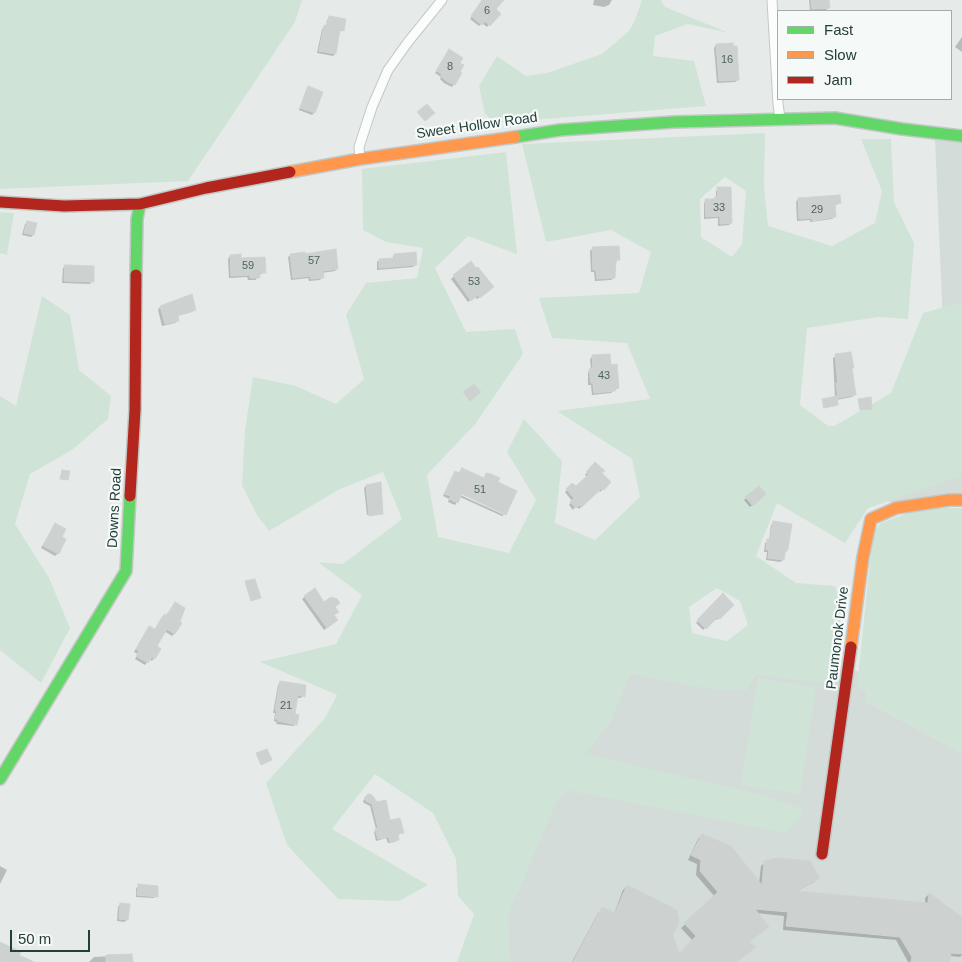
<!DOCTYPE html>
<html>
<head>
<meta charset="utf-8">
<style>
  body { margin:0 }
  #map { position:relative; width:962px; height:962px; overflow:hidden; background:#e6ebe9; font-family:Arial,sans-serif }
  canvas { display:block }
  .legend { position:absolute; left:777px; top:10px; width:175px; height:90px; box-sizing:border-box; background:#f5f9f7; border:1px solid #a1aeab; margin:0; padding:6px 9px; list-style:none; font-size:15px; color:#243e39 }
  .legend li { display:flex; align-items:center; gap:10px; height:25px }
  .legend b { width:25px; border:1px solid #a1aeab }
  .scale { position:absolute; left:10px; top:930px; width:80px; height:22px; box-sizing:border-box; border:2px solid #243e39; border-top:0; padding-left:6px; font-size:15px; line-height:18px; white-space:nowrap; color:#243e39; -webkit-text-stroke:4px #f5f9f7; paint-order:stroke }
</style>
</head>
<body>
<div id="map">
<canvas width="962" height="962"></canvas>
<ul class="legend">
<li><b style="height:6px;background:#63d668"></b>Fast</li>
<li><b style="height:6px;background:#ff974d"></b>Slow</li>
<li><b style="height:6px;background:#b3261e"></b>Jam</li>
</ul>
<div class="scale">50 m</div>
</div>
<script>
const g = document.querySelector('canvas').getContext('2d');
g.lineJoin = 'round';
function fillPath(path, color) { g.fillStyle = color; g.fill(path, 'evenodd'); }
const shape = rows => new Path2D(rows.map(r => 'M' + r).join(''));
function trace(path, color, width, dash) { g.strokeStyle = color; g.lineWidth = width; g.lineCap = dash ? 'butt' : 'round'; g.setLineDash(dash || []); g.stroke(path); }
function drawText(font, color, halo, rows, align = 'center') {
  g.font = font + ' Arial,sans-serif'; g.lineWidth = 4.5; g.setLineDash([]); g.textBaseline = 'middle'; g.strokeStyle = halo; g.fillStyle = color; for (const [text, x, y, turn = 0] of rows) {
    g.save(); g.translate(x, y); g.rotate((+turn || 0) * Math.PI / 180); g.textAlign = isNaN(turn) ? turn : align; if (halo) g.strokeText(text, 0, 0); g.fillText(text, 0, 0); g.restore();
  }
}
fillPath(shape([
  [935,140,962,141,962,502,895,504,795,468,797,428,922,421,946,394],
  [529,622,869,673,866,701,962,753,962,962,476,962]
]), '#d4dcd9');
fillPath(shape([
  [0,0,302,0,295,22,188,181,0,189],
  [642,0,661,0,665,7,729,33,688,24,655,36,653,56,694,61,706,106,495,123,485,114,479,86,497,56,526,76,547,73,602,54,629,31,635,20],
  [765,133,764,187,768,226,832,246,875,223,882,191,861,139,891,139,894,202,914,243,908,319,878,317,807,328,800,405,831,428,891,393,923,313,962,302,961,476,868,508,845,543,777,503,756,556,796,583,835,586,842,607,831,684,756,675,747,690,715,690,631,674,610,723,585,754,759,794,805,810,787,833,566,790,556,803,508,916,510,962,457,962,474,914,458,896,456,859,433,813,375,774,332,829,428,885,399,901,338,899,287,845,266,783,325,718,337,695,260,662,336,644,362,595,318,562,343,564,402,519,383,472,340,489,269,531,257,515,242,485,245,430,253,377,296,386,336,404,364,379,346,315,366,283,417,278,423,248,386,242,363,230,362,169,506,152,517,254,468,236,435,268,466,332,515,329,523,354,476,423,427,475,438,537,509,553,536,500,507,452,524,419,562,461,555,523,595,540,640,497,632,459,557,411,650,399,627,343,552,338,539,298,639,293,651,252,611,230,546,242,522,144],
  [725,177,746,191,742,244,732,257,701,237,700,199],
  [717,588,740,601,748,625,727,641,692,633,689,607],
  [0,212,14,213,7,255,0,253],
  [42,296,70,315,79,370,111,396,108,419,72,450,30,474,15,524,49,578,70,628,41,683,0,650,0,396,16,406],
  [932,508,962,508,962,753,866,701,866,692,857,688,873,533,881,523,911,512],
  [758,678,816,687,800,794,741,785]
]), '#d0e3d7');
fillPath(shape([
  [483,0,502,0,494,9,499,14,487,27,482,23,479,26,470,19],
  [594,0,612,0,609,5,604,7,593,5],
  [809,0,829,0,829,7,826,10,810,11],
  [330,17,343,30,339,32,335,54,333,56,317,53,322,29,326,27,327,20],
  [962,37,962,52,955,47],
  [716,45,738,80,735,82,717,83,714,48],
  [449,51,459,64,458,72,460,74,452,87,444,83,440,79,441,77,435,73],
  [308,88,314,113,312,115,299,110,306,90],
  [718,189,731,223,729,225,718,226,718,218,704,219,704,203,706,200,712,200,716,197,716,191],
  [798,199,840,203,834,206,835,216,832,219,810,222,810,220,797,221,796,202],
  [28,222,36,224,33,235,31,237,22,235,25,224],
  [592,249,618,259,616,262,614,278,611,280,595,281,594,272,591,272,590,251],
  [291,255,304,255,337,269,335,271,322,273,323,277,320,280,309,281,308,278,291,280,288,257],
  [394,255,415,265,413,267,377,270,377,262,379,260,392,259],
  [230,256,240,260,264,272,262,274,258,275,256,280,248,280,247,277,229,278,228,259],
  [470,263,490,289,477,299,475,297,468,302,451,279],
  [65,266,92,281,90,284,62,283,63,268],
  [160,307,194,310,192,312,177,316,178,320,175,323,162,326,158,310],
  [836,356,850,370,854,395,852,397,836,400,836,406,823,408,823,400,835,398,833,358],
  [592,357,610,366,618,388,611,393,592,395,591,385,588,385,588,372,591,370,590,359],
  [595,464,600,473,610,482,600,492,598,490,579,509,576,506,573,510,569,505,572,501,565,492,572,484,576,488,587,477,585,475],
  [462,469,483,479,487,474,496,483,457,491,456,493,504,515,502,516,460,497,455,505,448,502,449,499,443,496,453,475,455,472,458,474],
  [366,486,382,514,381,514,381,513,367,515,364,488],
  [759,487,765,494,750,507,744,500],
  [774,522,783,560,780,562,766,560,767,552,764,552,765,543,769,540,771,525],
  [55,524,60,537,58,553,55,556,41,548],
  [245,582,259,598,251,601],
  [314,590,324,604,334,607,334,623,324,630,302,599],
  [723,595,732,605,717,620,715,618,703,630,696,623],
  [175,604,178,622,180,623,174,634,172,636,164,631,155,647,154,658,152,661,149,659,145,665,135,659,138,654,134,652,147,630,154,630],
  [280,682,303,696,301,698,296,698,294,715,296,724,294,726,276,724,277,722,274,721,275,713,273,713,278,685],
  [368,795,389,821,402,832,397,836,397,839,395,842,388,843,386,838,376,841,374,832,376,829,370,806,364,803,363,801],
  [702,835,759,883,761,866,765,862,818,878,814,882,795,892,925,904,925,898,929,894,962,919,962,955,960,957,950,956,949,962,908,962,896,940,783,930,784,916,756,913,748,943,737,962,572,962,598,913,602,909,614,914,623,890,627,886,672,935,678,956,693,941,681,928,715,897,696,875,697,864,688,860,698,839],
  [0,866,7,870,0,884],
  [139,886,156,896,154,898,136,897,136,888],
  [120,904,127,919,125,922,117,921,118,907],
  [131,955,131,962,89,962,94,957]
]), '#0003');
const building = shape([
  [482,0,504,0,496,9,501,14,490,26,485,21,482,25,471,16,482,0],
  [811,0,829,0,830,8,812,9,811,0],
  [329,16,346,19,344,31,340,30,336,54,319,51,324,25,327,26,329,16],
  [733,43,733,46,737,46,739,80,719,81,716,44,733,43],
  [449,49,463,58,460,63,464,65,460,72,462,73,455,85,446,81,441,76,442,74,436,71,449,49],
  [308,86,323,92,315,113,300,108,308,86],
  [427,104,435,113,425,121,417,112,427,104],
  [717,187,731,187,732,223,720,224,720,216,706,217,705,199,715,199,715,196,718,196,717,187],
  [840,195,841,203,835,204,836,217,812,221,812,218,799,219,798,198,840,195],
  [27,221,37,223,34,235,24,233,27,221],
  [619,246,620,260,616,260,615,278,597,279,596,270,593,270,592,247,619,246],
  [336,249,338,269,323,271,324,278,311,279,310,276,293,278,290,254,305,252,305,254,336,249],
  [416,252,417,265,379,268,379,259,394,258,394,254,416,252],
  [241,254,241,258,265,257,266,273,259,273,260,278,250,278,250,275,231,276,230,255,241,254],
  [471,261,476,268,478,267,494,287,480,298,478,295,471,301,453,275,471,261],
  [65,265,94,266,94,282,64,281,65,265],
  [192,294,196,310,178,315,179,321,165,324,160,306,192,294],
  [851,352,854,368,852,368,856,395,838,398,836,383,838,383,835,354,851,352],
  [610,354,611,365,617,364,619,388,615,388,615,391,594,393,593,383,591,383,589,369,593,368,592,355,610,354],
  [474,384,481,392,470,401,463,392,474,384],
  [837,396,838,405,824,408,822,399,837,396],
  [871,397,872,409,860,410,858,399,871,397],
  [595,462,605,471,602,473,611,482,604,490,602,488,582,507,580,505,576,508,570,502,574,498,566,489,572,483,576,486,589,474,586,472,595,462],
  [462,468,484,478,486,473,491,474,500,478,498,482,517,491,506,515,462,494,458,503,449,499,451,496,444,494,455,471,459,473,462,468],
  [62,470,70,471,68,480,60,479,62,470],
  [381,482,383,514,369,516,366,485,381,482],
  [759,486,766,494,753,506,745,497,759,486],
  [773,521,792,524,788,549,785,553,784,560,768,558,769,550,766,549,767,539,770,539,773,521],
  [55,523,66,529,62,537,66,539,59,554,43,546,55,523],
  [255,579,261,598,251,601,245,581,255,579],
  [315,588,324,602,331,597,337,599,340,603,335,607,339,612,334,615,338,620,327,628,304,596,315,588],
  [723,593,734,605,720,619,718,617,706,629,697,620,723,593],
  [175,602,185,608,180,622,182,623,175,634,167,629,157,646,161,649,155,659,152,657,148,663,136,656,139,651,136,649,149,626,155,629,162,617,165,614,167,615,175,602],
  [280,681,306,685,305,697,298,695,295,714,299,715,297,725,278,721,278,719,275,719,277,711,275,710,280,681],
  [267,749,272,760,261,765,256,753,267,749],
  [368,794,372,795,377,802,386,800,390,820,400,818,404,833,398,834,399,840,390,842,389,837,378,839,375,829,378,828,372,804,366,801,364,798,368,794],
  [702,834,731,846,762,885,764,861,777,858,810,861,820,878,796,891,928,903,929,893,962,917,962,954,951,953,950,962,911,962,912,957,900,937,786,926,788,912,755,909,769,927,749,942,756,947,737,962,573,962,602,907,615,913,627,885,677,910,679,922,673,935,679,954,696,936,684,923,718,892,700,871,701,860,691,855,702,834],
  [138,884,158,886,158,897,137,895,138,884],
  [120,903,130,904,128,920,119,919,120,903],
  [0,942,21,952,19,955,34,962,0,962,0,942],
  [132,954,133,962,106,962,106,955,132,954]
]);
fillPath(building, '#cdd2d0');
trace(building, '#cfd4d2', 1);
const street = shape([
  [772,0,778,104,780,118],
  [360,159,359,147,372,107,388,70,408,42,442,0]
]);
const fast = shape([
  [515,137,560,130,674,122,835,118,902,129,962,136],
  [136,275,137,219,140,204],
  [0,779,126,571,130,496]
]);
const slow = shape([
  [290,172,360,159,515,137],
  [851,647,863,557,871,519,896,508,949,500,962,500]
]);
const jam = shape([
  [0,202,64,206,140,204,206,188,290,172],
  [130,496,135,410,136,275],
  [822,854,851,647]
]);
trace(street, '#c3c8c6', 11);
trace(fast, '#c2c8c6', 14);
trace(slow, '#c2c8c6', 14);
trace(jam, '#c2c8c6', 14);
trace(street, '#fbfcfc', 9);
trace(fast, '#63d668', 11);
trace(slow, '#ff974d', 11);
trace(jam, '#b3261e', 11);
drawText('11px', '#4f6460', null, [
  ["6",487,11],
  ["16",727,60],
  ["8",450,67],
  ["33",719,208],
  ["29",817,210],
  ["57",314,261],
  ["59",248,266],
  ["53",474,282],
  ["43",604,376],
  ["51",480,490],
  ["21",286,706]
]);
drawText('14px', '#243e39', '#f5f9f7', [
  ["Sweet Hollow Road",477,126,-8],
  ["Downs Road",115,508,-87],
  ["Paumonok Drive",838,638,-83]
]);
</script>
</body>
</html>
